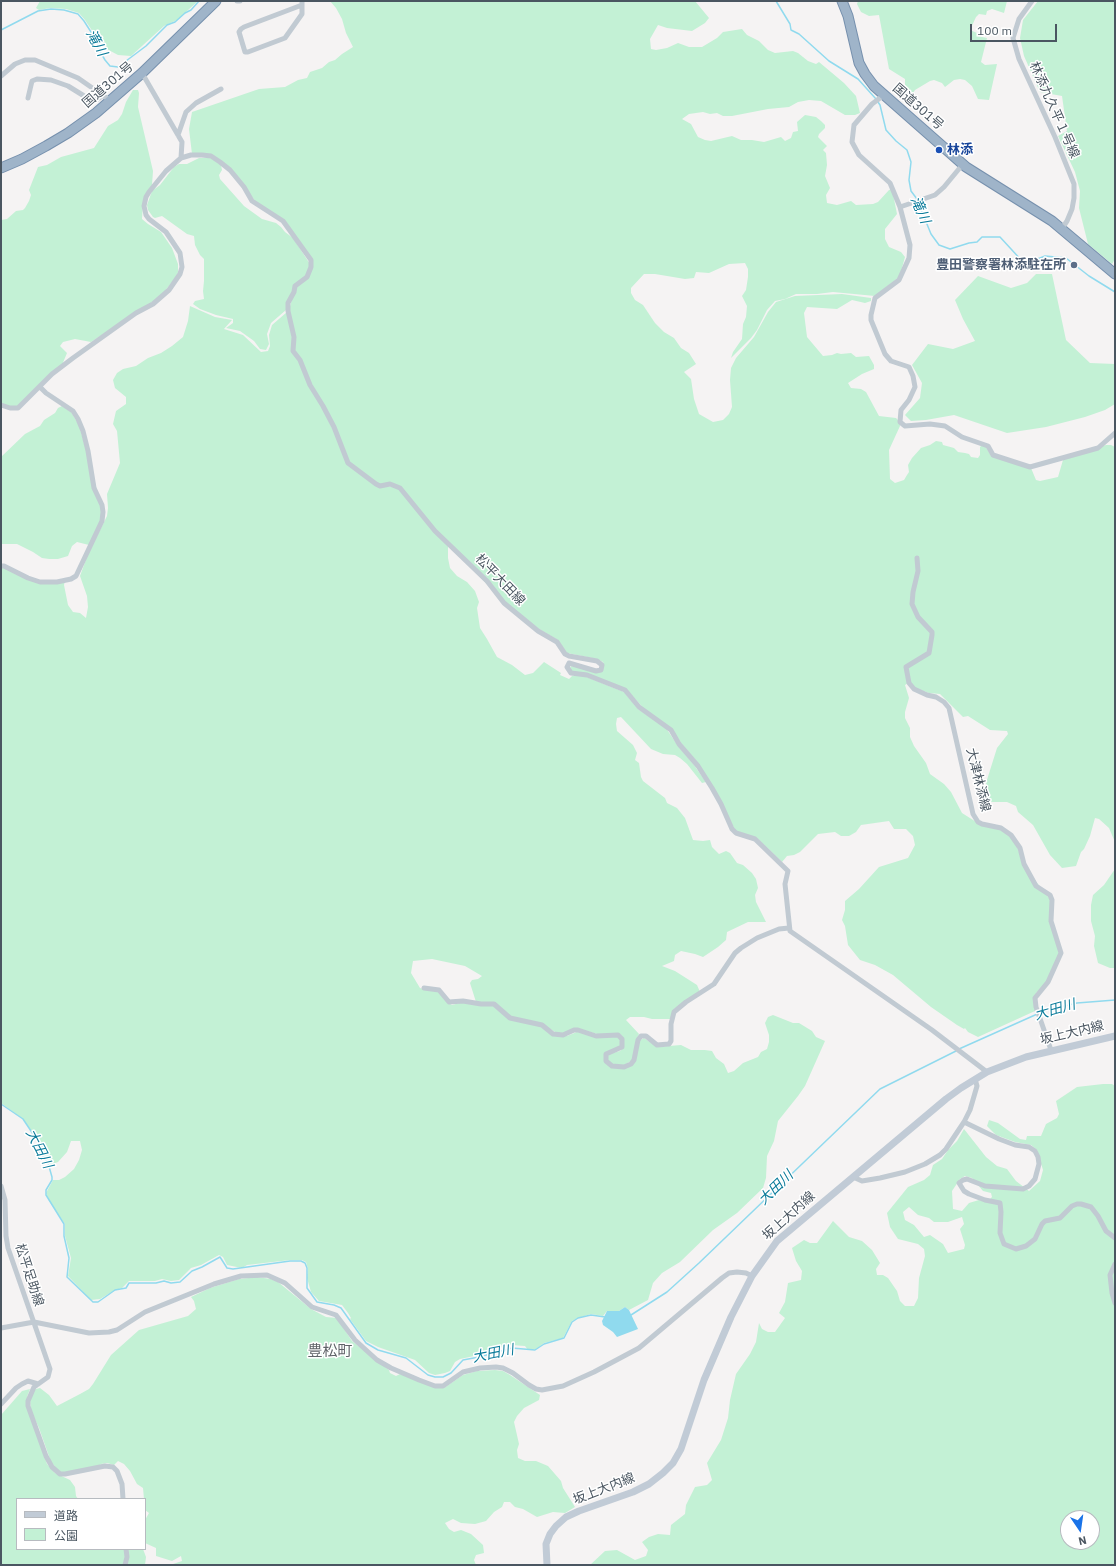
<!DOCTYPE html>
<html>
<head>
<meta charset="utf-8">
<style>
  body { margin:0 }
  #map { position:relative; width:1116px; height:1566px; overflow:hidden; background:#f5f3f3; font-family:"IBM Plex Sans","Noto Sans JP",sans-serif }
  canvas { display:block }
  .frame { position:absolute; inset:0; border:2px solid #4a5661; pointer-events:none }
  .legend { position:absolute; left:16px; top:1498px; width:130px; height:52px; box-sizing:border-box; background:#fff; border:1px solid #b7bbc0; margin:0; padding:5px 7px; list-style:none; font-size:12px; color:#4a5661 }
  .legend li { display:flex; align-items:center; gap:8px; height:20px }
  .legend b { width:20px; border:1px solid #b7bbc0 }
  .north { position:absolute; left:1060px; top:1510px; width:40px; height:40px; box-sizing:border-box; background:#fff; border:1px solid #b7bbc0; border-radius:50%; rotate:167deg; font-size:11px; font-weight:700; line-height:16px; text-align:center; color:#4a5661 }
  .north::after { content:''; display:block; margin:auto; width:14px; height:18px; background:#1a73e8; clip-path:polygon(50% 0,100% 100%,50% 72%,0 100%) }
  .scale { position:absolute; left:970px; top:24px; width:87px; height:18px; box-sizing:border-box; border:2px solid #4a5661; border-top:0; padding-left:5px; font-size:12px; line-height:14px; white-space:nowrap; color:#4a5661; -webkit-text-stroke:3px #fff; paint-order:stroke }
</style>
</head>
<body>
<div id="map">
<canvas width="1116" height="1566"></canvas>
<div class="frame"></div>
<ul class="legend">
<li><b style="height:5px;background:#c1cbd6"></b>道路</li>
<li><b style="height:11px;background:#c3f1d5"></b>公園</li>
</ul>
<div class="north">N</div>
<div class="scale">100 m</div>
</div>
<script>
const g = document.querySelector('canvas').getContext('2d');
g.lineJoin = 'round';
function fillPath(path, color) { g.fillStyle = color; g.fill(path, 'evenodd'); }
const shape = rows => new Path2D(rows.map(r => 'M' + r).join(''));
function trace(path, color, width, dash) { g.strokeStyle = color; g.lineWidth = width; g.lineCap = dash ? 'butt' : 'round'; g.setLineDash(dash || []); g.stroke(path); }
function drawText(font, color, halo, rows, align = 'center') {
  g.font = font + ' "IBM Plex Sans","Noto Sans JP",sans-serif'; g.lineWidth = 3; g.setLineDash([]); g.textBaseline = 'middle'; g.strokeStyle = halo; g.fillStyle = color; for (const [text, x, y, turn = 0] of rows) {
    g.save(); g.translate(x, y); g.rotate((+turn || 0) * Math.PI / 180); g.textAlign = isNaN(turn) ? turn : align; if (halo) g.strokeText(text, 0, 0); g.fillText(text, 0, 0); g.restore();
  }
}
fillPath(shape([
  [40,1,198,1,177,20,164,26,131,56,118,55,103,47,85,20,79,13,66,9,50,8,39,10,36,8],
  [330,1,695,1,709,18,705,23,692,31,667,28,658,25,650,39,651,49,656,50,667,48,678,43,689,47,702,47,717,38,723,32,742,29,747,35,759,41,768,50,775,53,793,51,798,53,808,61,816,64,819,62,844,83,856,96,860,113,855,115,845,115,821,101,809,100,798,102,789,107,768,109,732,116,723,116,717,113,710,114,703,112,689,114,682,119,691,124,698,137,705,140,711,141,732,136,741,140,752,140,764,142,781,137,785,141,791,138,793,132,798,131,797,122,805,115,816,117,821,121,825,125,825,128,819,134,818,137,827,146,823,150,826,153,827,165,825,176,830,188,826,195,827,203,837,205,851,201,856,205,873,204,878,202,889,190,892,189,897,214,885,229,885,239,889,247,901,252,905,257,902,268,899,277,875,296,833,292,817,294,796,294,785,299,775,301,767,310,757,330,751,338,731,358,733,352,742,339,743,324,746,317,747,306,742,296,746,290,748,277,748,269,745,263,729,264,709,273,696,272,694,278,685,279,655,274,644,274,631,288,631,293,635,300,643,305,655,323,664,332,674,338,681,348,689,353,696,364,684,372,691,379,694,399,699,414,713,422,723,420,729,414,732,407,730,380,731,368,736,358,754,337,768,312,776,302,795,296,842,294,871,298,871,301,865,303,852,300,837,309,807,307,804,313,807,337,823,356,832,355,837,353,841,354,851,353,856,357,869,356,874,365,874,369,862,374,848,383,851,388,861,389,866,392,879,416,896,418,900,422,900,426,889,450,890,479,895,483,904,480,907,475,909,472,908,465,912,458,921,448,930,445,936,441,942,442,943,445,954,448,958,452,965,453,969,454,971,457,978,458,980,455,980,447,982,445,986,447,991,456,1031,468,1036,480,1040,481,1058,477,1063,460,1106,445,1111,445,1115,447,1115,842,1109,828,1099,819,1095,818,1090,836,1084,849,1081,852,1076,866,1062,868,1050,855,1033,825,1018,812,1016,806,1007,802,990,802,986,783,997,748,1008,734,1007,731,990,730,968,716,963,717,940,694,929,693,915,688,910,682,905,685,909,698,905,712,905,718,910,728,910,737,914,746,926,763,930,774,944,784,951,792,962,813,981,825,1003,829,1015,842,1026,869,1050,899,1050,911,1059,953,1047,983,1036,993,1035,1011,978,1037,968,1032,965,1028,964,1029,957,1025,931,1007,893,975,875,965,860,960,848,945,845,926,842,920,845,910,845,901,859,889,879,867,908,858,915,845,913,836,906,829,894,829,889,821,861,825,856,832,849,836,841,836,835,832,818,834,800,852,794,855,787,856,782,862,757,838,737,832,734,828,699,764,681,743,672,729,646,711,628,691,572,671,570,668,571,666,597,672,604,665,603,662,597,659,567,653,558,640,539,629,504,602,449,545,400,488,379,485,349,462,295,353,289,310,295,288,313,267,287,223,256,202,222,161,192,154,189,129,192,112,259,89,285,87,298,80,307,78,310,72,322,68,329,62,335,60,342,54,353,47,346,33,342,19,336,8],
  [858,1,1007,1,1004,13,992,9,987,11,986,15,979,14,976,17,970,30,977,33,977,36,987,38,981,62,985,65,997,64,989,100,978,99,972,86,965,80,960,79,954,80,945,87,942,83,934,80,930,81,915,90,911,96,905,85,905,79,889,69,879,15,869,16,861,12,857,4],
  [1038,1,1115,1,1115,259,1112,264,1088,244,1079,208,1080,191,1075,172,1058,136,1067,131,1062,96,1040,92,1024,56,1020,38,1023,20],
  [133,90,138,90,139,93,138,107,153,171,152,185,143,204,142,219,148,224,161,232,172,248,178,264,178,272,177,276,160,297,91,342,75,339,63,342,60,346,67,353,62,365,17,407,10,407,1,403,1,220,7,219,16,211,23,210,25,208,29,201,31,195,29,190,38,167,47,165,61,157,94,148,108,126,118,120,122,114,126,102],
  [199,158,209,158,216,160,221,165,222,170,219,175,220,179,244,206,262,219,276,223,281,227,285,232,293,238,310,264,306,275,295,285,286,310,271,323,267,334,269,344,266,350,260,349,254,341,240,331,226,328,233,323,233,319,216,315,200,309,193,304,195,301,204,299,203,291,204,281,204,259,200,255,195,245,194,236,187,234,162,216,155,218,153,217,148,210,147,205,152,191,160,185,174,167,179,164,187,164],
  [1036,274,1052,274,1066,340,1090,363,1115,364,1115,404,1105,410,1085,417,1046,427,1007,433,954,415,926,420,911,421,905,415,920,398,922,383,912,365,928,344,953,349,975,341,963,319,955,300,978,276,1011,288,1027,283],
  [190,306,215,317,232,320,224,329,243,335,261,352,268,351,270,346,269,335,272,325,287,312,293,337,293,351,301,364,309,386,326,413,348,463,378,486,393,485,400,490,428,524,448,546,448,558,450,568,457,576,467,582,475,591,479,602,477,608,480,628,487,639,497,657,512,665,525,675,533,673,544,662,561,673,560,675,569,679,572,676,584,676,624,692,638,709,666,728,678,746,694,765,706,782,702,783,687,764,680,758,675,755,663,754,651,749,621,717,617,718,616,724,617,731,633,745,637,753,635,760,639,763,641,777,643,781,665,798,667,803,677,808,685,818,693,840,703,841,710,840,712,847,719,854,726,851,730,853,737,863,743,865,752,873,756,879,758,888,755,895,756,902,766,922,748,922,727,932,726,940,718,947,703,957,695,954,681,951,675,955,674,961,662,966,675,971,697,985,700,992,674,1009,670,1019,652,1019,644,1017,630,1017,626,1020,639,1034,636,1040,633,1060,624,1065,614,1065,608,1062,606,1058,609,1054,620,1051,623,1048,623,1037,620,1034,615,1033,601,1035,575,1028,564,1034,555,1032,542,1024,509,1017,496,1003,476,1002,470,983,472,980,478,979,482,976,465,966,432,959,413,961,411,973,420,988,426,990,439,991,443,994,449,1003,452,1005,463,1002,485,1006,494,1005,510,1019,542,1026,553,1035,567,1036,579,1031,597,1038,613,1036,617,1037,622,1041,621,1046,619,1048,606,1052,604,1058,605,1062,614,1067,624,1068,632,1065,636,1059,639,1041,644,1038,657,1047,681,1045,691,1050,705,1050,712,1051,716,1058,724,1064,728,1073,734,1071,743,1063,758,1057,761,1052,767,1049,769,1042,769,1035,765,1023,768,1017,773,1015,793,1023,799,1023,812,1031,816,1037,825,1041,805,1086,798,1096,778,1121,774,1141,767,1156,766,1178,763,1188,737,1213,713,1230,680,1262,662,1273,653,1283,648,1300,629,1310,625,1307,619,1311,607,1311,603,1316,591,1314,578,1318,572,1321,563,1338,544,1343,536,1349,528,1350,525,1346,511,1345,495,1349,479,1355,460,1359,455,1362,450,1371,445,1373,435,1375,429,1373,415,1360,378,1347,366,1341,350,1319,351,1318,348,1313,342,1305,319,1301,311,1292,307,1278,308,1269,306,1262,302,1260,290,1260,247,1265,242,1268,227,1265,223,1257,219,1255,201,1265,191,1268,179,1280,171,1281,162,1279,155,1281,129,1281,122,1288,115,1290,100,1299,91,1300,68,1276,71,1258,65,1236,65,1224,49,1201,46,1193,53,1180,59,1180,65,1177,74,1169,79,1160,82,1150,80,1141,71,1141,67,1152,58,1162,50,1165,43,1157,41,1152,41,1146,23,1119,1,1103,1,567,35,581,54,584,65,581,64,585,68,605,73,612,80,613,86,618,88,607,87,596,80,576,88,554,107,516,108,508,107,494,120,463,117,431,113,424,116,411,126,404,126,397,115,388,113,380,117,373,123,369,136,366,148,358,161,353,172,346,183,337,188,321],
  [62,406,71,412,79,425,102,508,100,522,89,545,77,542,72,546,68,556,58,559,49,559,42,558,33,552,17,544,1,544,1,457,25,434,40,426,44,420,55,413,58,408],
  [1115,869,1115,968,1110,968,1098,963,1094,946,1095,936,1091,921,1091,905,1093,895,1104,885],
  [1103,1084,1112,1084,1115,1086,1115,1565,590,1565,605,1551,617,1550,635,1560,646,1556,648,1550,642,1542,649,1537,658,1534,670,1535,671,1525,685,1514,686,1505,695,1487,707,1485,712,1480,707,1463,721,1440,728,1418,730,1400,736,1374,750,1354,756,1342,759,1323,762,1329,768,1332,775,1332,785,1318,779,1313,785,1302,788,1283,801,1280,802,1271,796,1261,792,1248,804,1240,810,1243,817,1243,833,1221,849,1237,862,1241,872,1250,880,1263,876,1269,877,1275,883,1275,888,1278,897,1291,900,1301,905,1306,914,1306,918,1298,919,1278,925,1256,924,1249,918,1244,898,1239,890,1227,887,1213,908,1187,924,1180,930,1175,933,1165,942,1159,948,1150,957,1141,964,1129,986,1157,997,1166,1007,1169,1016,1181,1029,1191,1040,1181,1043,1170,1037,1150,1031,1145,1015,1142,996,1135,987,1126,989,1120,998,1123,1020,1139,1026,1140,1027,1136,1041,1136,1046,1124,1057,1118,1059,1114,1056,1101,1077,1087],
  [965,1176,972,1178,983,1191,991,1193,992,1197,987,1202,979,1200,969,1203,962,1211,953,1209,952,1191,960,1179],
  [909,1207,918,1215,929,1218,934,1222,948,1222,962,1217,964,1224,960,1229,965,1245,964,1249,948,1253,943,1244,930,1235,924,1237,914,1225,905,1220,903,1212],
  [1068,1518,1092,1518,1092,1542,1068,1542],
  [257,1277,271,1279,278,1282,311,1309,326,1317,337,1318,352,1341,389,1370,390,1373,396,1376,400,1374,444,1388,463,1375,477,1371,495,1370,503,1371,510,1375,540,1395,539,1400,524,1408,517,1416,514,1422,519,1444,517,1450,518,1458,525,1461,536,1461,548,1466,561,1481,563,1488,575,1507,565,1513,553,1512,537,1517,523,1509,515,1507,510,1502,504,1502,502,1507,494,1512,486,1521,475,1524,461,1523,453,1519,445,1523,449,1529,454,1532,461,1530,471,1534,483,1545,484,1553,476,1555,474,1560,476,1565,170,1565,182,1561,181,1556,172,1561,156,1556,156,1548,145,1543,145,1520,149,1513,145,1510,143,1488,137,1484,130,1471,124,1464,118,1461,114,1465,107,1463,101,1464,99,1466,67,1472,61,1472,57,1469,51,1462,39,1428,31,1411,30,1400,32,1393,36,1389,40,1388,49,1395,57,1406,80,1394,89,1389,93,1384,111,1355,139,1330,188,1316,196,1309,194,1301,191,1297,210,1288,239,1279],
  [30,1389,27,1397,47,1464,55,1473,70,1480,75,1487,76,1496,78,1499,17,1499,17,1549,124,1549,126,1556,123,1565,1,1565,1,1415,22,1391],
  [128,1549,143,1549,146,1557,145,1565,127,1565]
]), '#c3f1d5');
fillPath(shape([
  [625,1307,629,1310,638,1329,617,1337,613,1332,603,1325,602,1321,607,1311,619,1311]
]), '#90daee');
trace(shape([
  [776,1,790,24,791,30,799,34,829,61,858,79,876,99,880,105,886,130,896,141,907,150,911,162,909,180,911,191,917,199],
  [1,30,38,11,51,9,64,10,78,14,84,21,98,43,98,48,105,60,110,66,118,67,146,46,167,25,175,22,185,13,191,10,199,1],
  [918,202,931,234,939,245,950,249,969,243,977,242,982,237,1000,237,1023,262,1030,262,1045,256,1066,258,1089,276,1115,292],
  [959,1049,1044,1011,1077,1003,1115,1000],
  [1,1104,23,1119,41,1146,40,1152,43,1157,48,1163,52,1177,52,1180,46,1190,46,1195,64,1224,64,1236,69,1258,67,1277,93,1302,98,1302,115,1290,126,1288,129,1283,156,1283,164,1281,171,1283,180,1282,192,1271,202,1267,220,1257,227,1268,233,1269,290,1261,301,1261,305,1263,307,1268,307,1288,317,1302,334,1305,341,1308,366,1343,378,1350,406,1358,428,1375,435,1377,443,1377,451,1373,463,1360,479,1357,512,1348,535,1350,544,1344,564,1338,572,1322,578,1318,591,1315,605,1317],
  [631,1315,667,1292,699,1263,880,1089,956,1051]
]), '#90daee', 1.5);
const trunk = shape([
  [842,1,848,16,859,63,865,74,874,86,966,167,1052,221,1115,274],
  [1,168,22,159,46,146,68,133,96,113,142,73,216,1]
]);
trace(trunk, '#7690ad', 11);
trace(shape([
  [237,1,240,1],
  [302,1,302,14,285,38,248,52,245,52,239,32,241,29,244,27,302,5],
  [1032,1,1019,19,1013,38,1019,59,1055,137,1074,184,1074,198,1072,209,1067,221,1061,230],
  [142,73,182,142,181,158],
  [1,76,15,64,25,60,35,60,78,78,111,101],
  [884,95,872,104,854,125,852,142,859,155,890,183,900,207,910,245,909,258,899,280,875,298,871,315,871,320,885,354,891,361,909,367,913,376,915,387,909,400,901,410,900,422,905,426,930,424,945,426,962,437,988,446,993,455,1030,467,1098,448,1115,433],
  [28,98,32,81,37,79,51,80,68,86,89,99,98,99,103,95],
  [178,135,186,112,196,103,221,89],
  [900,207,935,195,944,187,963,164],
  [1,405,10,408,18,408,52,374,73,358,136,313,153,304,169,290,180,274,182,267,180,253,166,232,149,219,146,215,144,206,146,197,149,192,166,171,181,158,191,155,202,155,211,156,220,162,230,170,244,187,252,201,283,221,311,260,311,267,307,277,295,286,294,292,288,303,288,311,294,337,293,351,300,360,310,385,323,406,334,427,348,463,376,484,380,486,390,484,400,488,435,531,487,581,504,603,538,631,557,642,565,654,569,656,597,661,602,665,601,670,596,671,569,663,567,667,571,673,587,675,625,690,639,707,671,730,679,744,698,766,712,788,721,804,732,829,736,833,755,839,788,871,785,884,790,931,932,1030,987,1072],
  [917,558,918,571,913,592,912,604,918,617,932,632,932,635,929,653,906,667,909,683,914,689,927,695,936,697,944,702,949,708,973,814,978,822,982,824,1001,828,1011,835,1020,848,1024,864,1036,886,1050,895,1052,900,1051,921,1061,953,1048,982,1035,998,1036,1007,1051,1050],
  [1,566,4,566,28,578,40,582,57,582,71,579,76,576,102,521,103,512,102,505,94,488,88,451,83,431,78,419,73,411,46,393,40,387],
  [424,988,439,990,449,1002,463,1001,481,1004,494,1004,510,1018,542,1025,553,1034,563,1035,574,1030,578,1030,596,1036,618,1035,622,1039,622,1047,606,1054,606,1061,612,1066,624,1067,631,1064,634,1060,638,1040,641,1036,646,1036,657,1045,669,1044,671,1041,671,1024,674,1012,686,1002,714,984,735,953,741,948,757,938,779,929,789,928],
  [964,1122,999,1139,1015,1145,1029,1147,1035,1151,1038,1157,1039,1164,1035,1179,1029,1186,1023,1189,985,1186,967,1179,963,1180,959,1183,964,1191,969,1194,985,1200,1000,1203,1001,1212,1000,1233,1004,1244,1016,1249,1026,1246,1035,1239,1042,1224,1045,1221,1060,1218,1072,1206,1077,1204,1081,1204,1091,1207,1098,1216,1106,1231,1115,1238],
  [853,1177,862,1181,880,1178,905,1172,925,1164,940,1155,946,1149,964,1122,970,1110,977,1086,975,1079],
  [1,1186,5,1200,6,1236,8,1248,50,1369,48,1377,34,1387,28,1401,28,1406,46,1456,52,1467,60,1474,65,1474,105,1466,113,1467,117,1471,122,1484,123,1499],
  [1115,1264,1110,1275,1112,1293,1115,1303],
  [1,1328,34,1322,89,1333,109,1332,117,1330,145,1312,214,1284,241,1276,267,1275,285,1283,312,1307,336,1315,355,1340,377,1360,391,1368,419,1380,435,1386,443,1386,463,1372,480,1368,496,1367,503,1368,513,1373,529,1385,536,1389,542,1390,563,1386,594,1372,639,1348,722,1278,729,1273,737,1272,746,1273,752,1276],
  [1,1404,16,1388,22,1384,28,1381,38,1384],
  [125,1565,127,1557,126,1549]
]), '#c1cad2', 5);
trace(shape([
  [547,1565,546,1544,550,1534,556,1526,566,1517,579,1511,633,1492,649,1484,663,1473,673,1463,681,1449,704,1380,731,1317,752,1276,777,1241,946,1099,961,1088,987,1072,1026,1057,1115,1036]
]), '#c1cbd6', 7);
trace(trunk, '#9fb4c9', 9);
for (const [x, y, r, color] of [
  [939,150,4,"#1a4fb4"],
  [1074,265,4,"#5c6f8a"]
]) { const dot = new Path2D(); dot.arc(x, y, r, 0, 2 * Math.PI); g.fillStyle = color; g.fill(dot); trace(dot, '#fff', 1.5); }
drawText('13px', '#4a5661', '#fff', [
  ["国道301号",108,85,-41],
  ["国道301号",918,107,41],
  ["林添九久平１号線",1054,110,66],
  ["松平大田線",500,580,46],
  ["大津林添線",978,780,76],
  ["坂上大内線",1072,1033,-13],
  ["坂上大内線",789,1216,-42],
  ["松平足助線",29,1275,72],
  ["坂上大内線",604,1489,-21]
]);
drawText('bold 13px', '#164399', '#fff', [
  ["林添",947,150]
], 'left');
drawText('bold 13px', '#4e5e75', '#fff', [
  ["豊田警察署林添駐在所",1066,265]
], 'right');
drawText('italic 14px', '#0c7c9b', '#fff', [
  ["滝川",96,43,61],
  ["滝川",920,210,66],
  ["大田川",1055,1010,-16],
  ["大田川",39,1149,63],
  ["大田川",776,1188,-44],
  ["大田川",493,1354,-11]
]);
drawText('15px', '#5f6368', '#fff', [
  ["豊松町",330,1352]
]);
</script>
</body>
</html>
